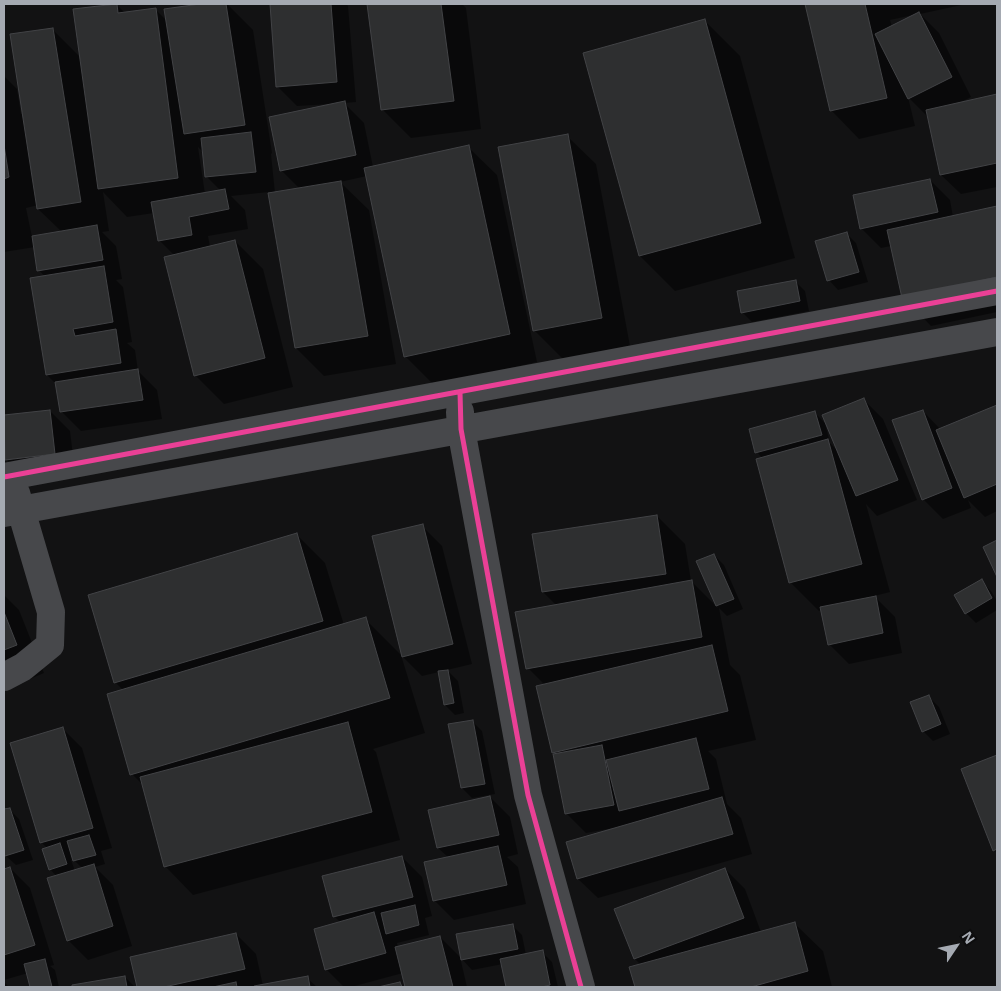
<!DOCTYPE html>
<html>
<head>
<meta charset="utf-8">
<style>
  body { margin:0 }
  #map { position:relative; width:1001px; height:991px; overflow:hidden; background:#121213; font-family:"Noto Sans",sans-serif }
  canvas { display:block }
  .frame { position:absolute; inset:0; border:5px solid #a5aab2; pointer-events:none }
  .north { position:absolute; left:931px; top:921px; width:50px; height:50px; -webkit-text-stroke:4px #0d0d0e; paint-order:stroke; rotate:56deg; font-size:14px; font-weight:700; line-height:20px; text-align:center; color:#a5aab2 }
  .north::after { content:''; display:block; margin:auto; width:18px; height:22px; background:#a5aab2; clip-path:polygon(50% 0,100% 100%,50% 72%,0 100%) }
</style>
</head>
<body>
<div id="map">
<canvas width="1001" height="991"></canvas>
<div class="frame"></div>
<div class="north">N</div>
</div>
<script>
const g = document.querySelector('canvas').getContext('2d');
g.lineJoin = 'round';
function fillPath(path, color) { g.fillStyle = color; g.fill(path, 'evenodd'); }
const shape = rows => new Path2D(rows.map(r => 'M' + r).join(''));
function trace(path, color, width, dash) { g.strokeStyle = color; g.lineWidth = width; g.lineCap = dash ? 'butt' : 'round'; g.setLineDash(dash || []); g.stroke(path); }
fillPath(shape([
  [209,4,227,4,253,30,272,153,271,154,275,193,300,189,281,170,331,105,331,104,297,106,277,86,271,4,346,4,348,6,356,102,344,103,364,123,373,167,468,147,497,175,537,362,434,385,405,356,367,176,340,182,369,210,396,364,324,376,296,348,269,192,231,196,245,210,248,229,208,236,210,247,235,241,263,269,293,387,224,404,195,375,175,256,159,240,154,213,127,217,103,192,109,231,102,232,116,246,122,279,116,280,123,287,132,342,127,343,135,350,138,371,157,390,162,419,81,431,61,411,57,385,47,375,45,277,39,270,35,247,4,252,4,76,17,89,21,114,24,114,52,29,81,58,117,5,125,13,155,9,168,22,166,10],
  [198,147,204,153,207,177,221,191,205,194],
  [38,205,38,209,62,232,32,237,26,208],
  [369,4,462,4,466,8,481,129,411,138,383,110],
  [806,4,966,4,920,14,939,33,971,97,959,103,959,104,997,96,997,187,961,194,941,175,929,118,908,97,915,126,859,139,831,110],
  [913,15,892,27,890,20],
  [704,20,740,56,795,258,675,291,640,256,585,54],
  [567,136,596,164,630,346,563,359,534,330],
  [930,180,950,200,953,217,997,207,997,312,931,326,903,297,891,246,881,248,861,228],
  [846,233,856,243,868,282,838,290,829,280],
  [795,281,805,291,809,311,752,322,742,312],
  [863,399,883,419,917,500,877,516,866,504,890,592,874,596,895,617,902,653,849,664,830,645,822,610,819,611,790,582,762,458,757,452,815,413,825,423,830,443,839,452],
  [997,406,997,511,985,517,968,500,971,508,943,519,923,499,923,411,941,430],
  [50,411,70,431,75,473,26,479,6,459,4,443,4,417],
  [657,516,685,544,691,581,718,608,698,561,714,555,724,565,743,609,727,616,719,608,730,665,740,675,756,740,708,751,716,759,727,804,741,818,752,854,598,898,578,879,568,843,615,830,614,828,586,833,566,813,555,754,553,752,545,685,528,668,557,606,543,592],
  [422,526,442,546,472,664,447,670,458,681,464,713,455,715,445,705,439,672,422,676,401,655,425,733,373,749,376,752,400,840,193,895,165,866,144,786,132,774,123,690,115,682,297,535,325,563,344,625,365,619,402,656],
  [981,581,991,591,997,601,997,610,976,623,966,613],
  [4,595,19,610,44,673,4,690],
  [929,697,939,707,950,734,933,741,923,731],
  [472,721,482,731,495,794,472,798,462,788],
  [63,729,82,748,112,848,101,851,105,864,95,867,113,885,132,946,88,960,68,940,57,877,50,869,47,848,42,843,11,744],
  [74,859,74,860,83,869,75,871,71,860],
  [997,756,997,853,994,850,962,770],
  [490,797,510,817,518,854,507,857,518,867,526,904,454,920,434,900,449,858,438,848],
  [9,809,19,819,33,860,16,865,6,856,4,849,4,811],
  [402,857,422,877,432,916,425,918,429,935,397,943,398,948,440,937,462,959,512,925,522,935,526,955,542,952,552,962,558,987,508,987,503,964,472,970,460,957,467,987,407,987,403,973,351,987,344,987,326,969,341,923,334,916],
  [10,868,30,888,54,965,50,966,55,970,59,987,31,987,28,973,4,980,4,870],
  [725,869,745,889,761,932,794,923,823,951,832,987,636,987,631,968,641,965,635,959],
  [236,934,256,954,263,986,307,978,317,987,138,987,131,958],
  [125,977,135,987,73,987,73,986],
  [4,983,5,983,9,987,4,987]
]), '#0007');
const building = shape([
  [116,4,117,4,118,13,156,8,178,178,98,189,73,9,116,4],
  [200,4,226,4,245,125,184,134,164,9,200,4],
  [270,4,331,4,337,82,276,87,270,4],
  [367,4,441,4,454,101,381,110,367,4],
  [805,4,865,4,887,98,830,111,805,4],
  [919,12,952,77,908,99,875,34,919,12],
  [705,19,761,223,639,256,583,53,705,19],
  [53,28,81,202,37,209,10,34,53,28],
  [997,94,997,163,940,175,926,110,997,94],
  [345,101,356,155,280,171,269,117,345,101],
  [251,132,256,172,205,177,201,138,251,132],
  [568,134,602,318,533,331,498,147,568,134],
  [4,145,9,177,4,179,4,145],
  [469,145,510,334,404,357,364,168,469,145],
  [930,179,938,212,860,229,853,195,930,179],
  [341,181,368,336,295,348,268,193,341,181],
  [225,189,229,209,189,217,192,235,158,241,151,202,225,189],
  [997,206,997,277,902,298,887,230,997,206],
  [97,225,103,260,37,271,32,236,97,225],
  [847,232,859,272,827,281,815,241,847,232],
  [235,240,265,358,194,376,164,257,235,240],
  [104,266,113,322,73,329,75,336,116,329,121,363,46,375,30,278,104,266],
  [796,280,800,301,741,313,737,291,796,280],
  [138,369,143,400,60,412,55,382,138,369],
  [864,398,898,480,856,496,822,415,864,398],
  [997,405,997,484,964,498,936,430,997,405],
  [50,410,55,454,5,460,4,415,50,410],
  [923,410,952,488,922,500,892,420,923,410],
  [815,411,822,435,755,453,749,429,815,411],
  [828,439,862,564,789,583,756,459,828,439],
  [657,515,666,574,542,592,532,534,657,515],
  [423,524,453,644,402,657,372,536,423,524],
  [297,533,323,621,114,683,88,595,297,533],
  [997,540,997,577,983,547,997,540],
  [714,554,734,599,716,606,696,561,714,554],
  [982,579,992,598,965,614,954,595,982,579],
  [692,580,702,637,526,669,515,612,692,580],
  [876,596,883,633,828,645,820,607,876,596],
  [4,612,17,645,4,650,4,612],
  [366,617,390,698,130,775,107,694,366,617],
  [712,645,728,711,552,753,536,686,712,645],
  [448,670,454,703,444,705,438,671,448,670],
  [929,695,941,724,922,732,910,702,929,695],
  [473,720,485,784,461,788,448,724,473,720],
  [348,722,372,812,164,867,140,777,348,722],
  [63,727,93,828,40,843,10,743,63,727],
  [696,738,709,789,619,811,606,760,696,738],
  [602,745,614,805,565,814,553,754,602,745],
  [997,755,997,849,993,851,961,769,997,755],
  [490,796,499,835,437,848,428,810,490,796],
  [722,797,733,834,577,879,566,842,722,797],
  [10,808,24,850,5,856,4,853,4,809,10,808],
  [89,835,96,855,73,861,67,841,89,835],
  [60,843,67,864,49,870,42,849,60,843],
  [498,846,507,885,433,901,424,862,498,846],
  [402,856,413,897,333,917,322,876,402,856],
  [94,864,113,926,67,941,47,878,94,864],
  [10,867,35,945,4,955,4,869,10,867],
  [725,868,744,918,634,959,614,909,725,868],
  [415,905,419,925,386,934,381,913,415,905],
  [374,912,386,953,325,970,314,929,374,912],
  [795,922,808,971,751,987,635,987,629,967,795,922],
  [513,924,518,949,461,960,456,934,513,924],
  [236,933,245,969,164,987,137,987,130,957,236,933],
  [440,936,453,987,405,987,395,947,440,936],
  [543,950,550,985,542,987,506,987,500,959,543,950],
  [45,959,52,987,30,987,24,964,45,959],
  [125,976,127,987,72,987,72,985,125,976],
  [308,976,310,987,254,987,254,986,308,976],
  [236,982,237,987,213,987,236,982],
  [400,982,402,987,378,987,400,982]
]);
fillPath(building, '#2e2f30');
trace(building, '#424346', 1);
trace(shape([
  [460,412,461,429,528,795,581,987],
  [4,477,997,291],
  [4,513,997,332],
  [4,677,23,667,50,645,51,612,16,493]
]), '#47484b', 28);
trace(shape([
  [460,392,461,429,528,795,581,987],
  [4,477,997,291]
]), '#ea4096', 5);
</script>
</body>
</html>
